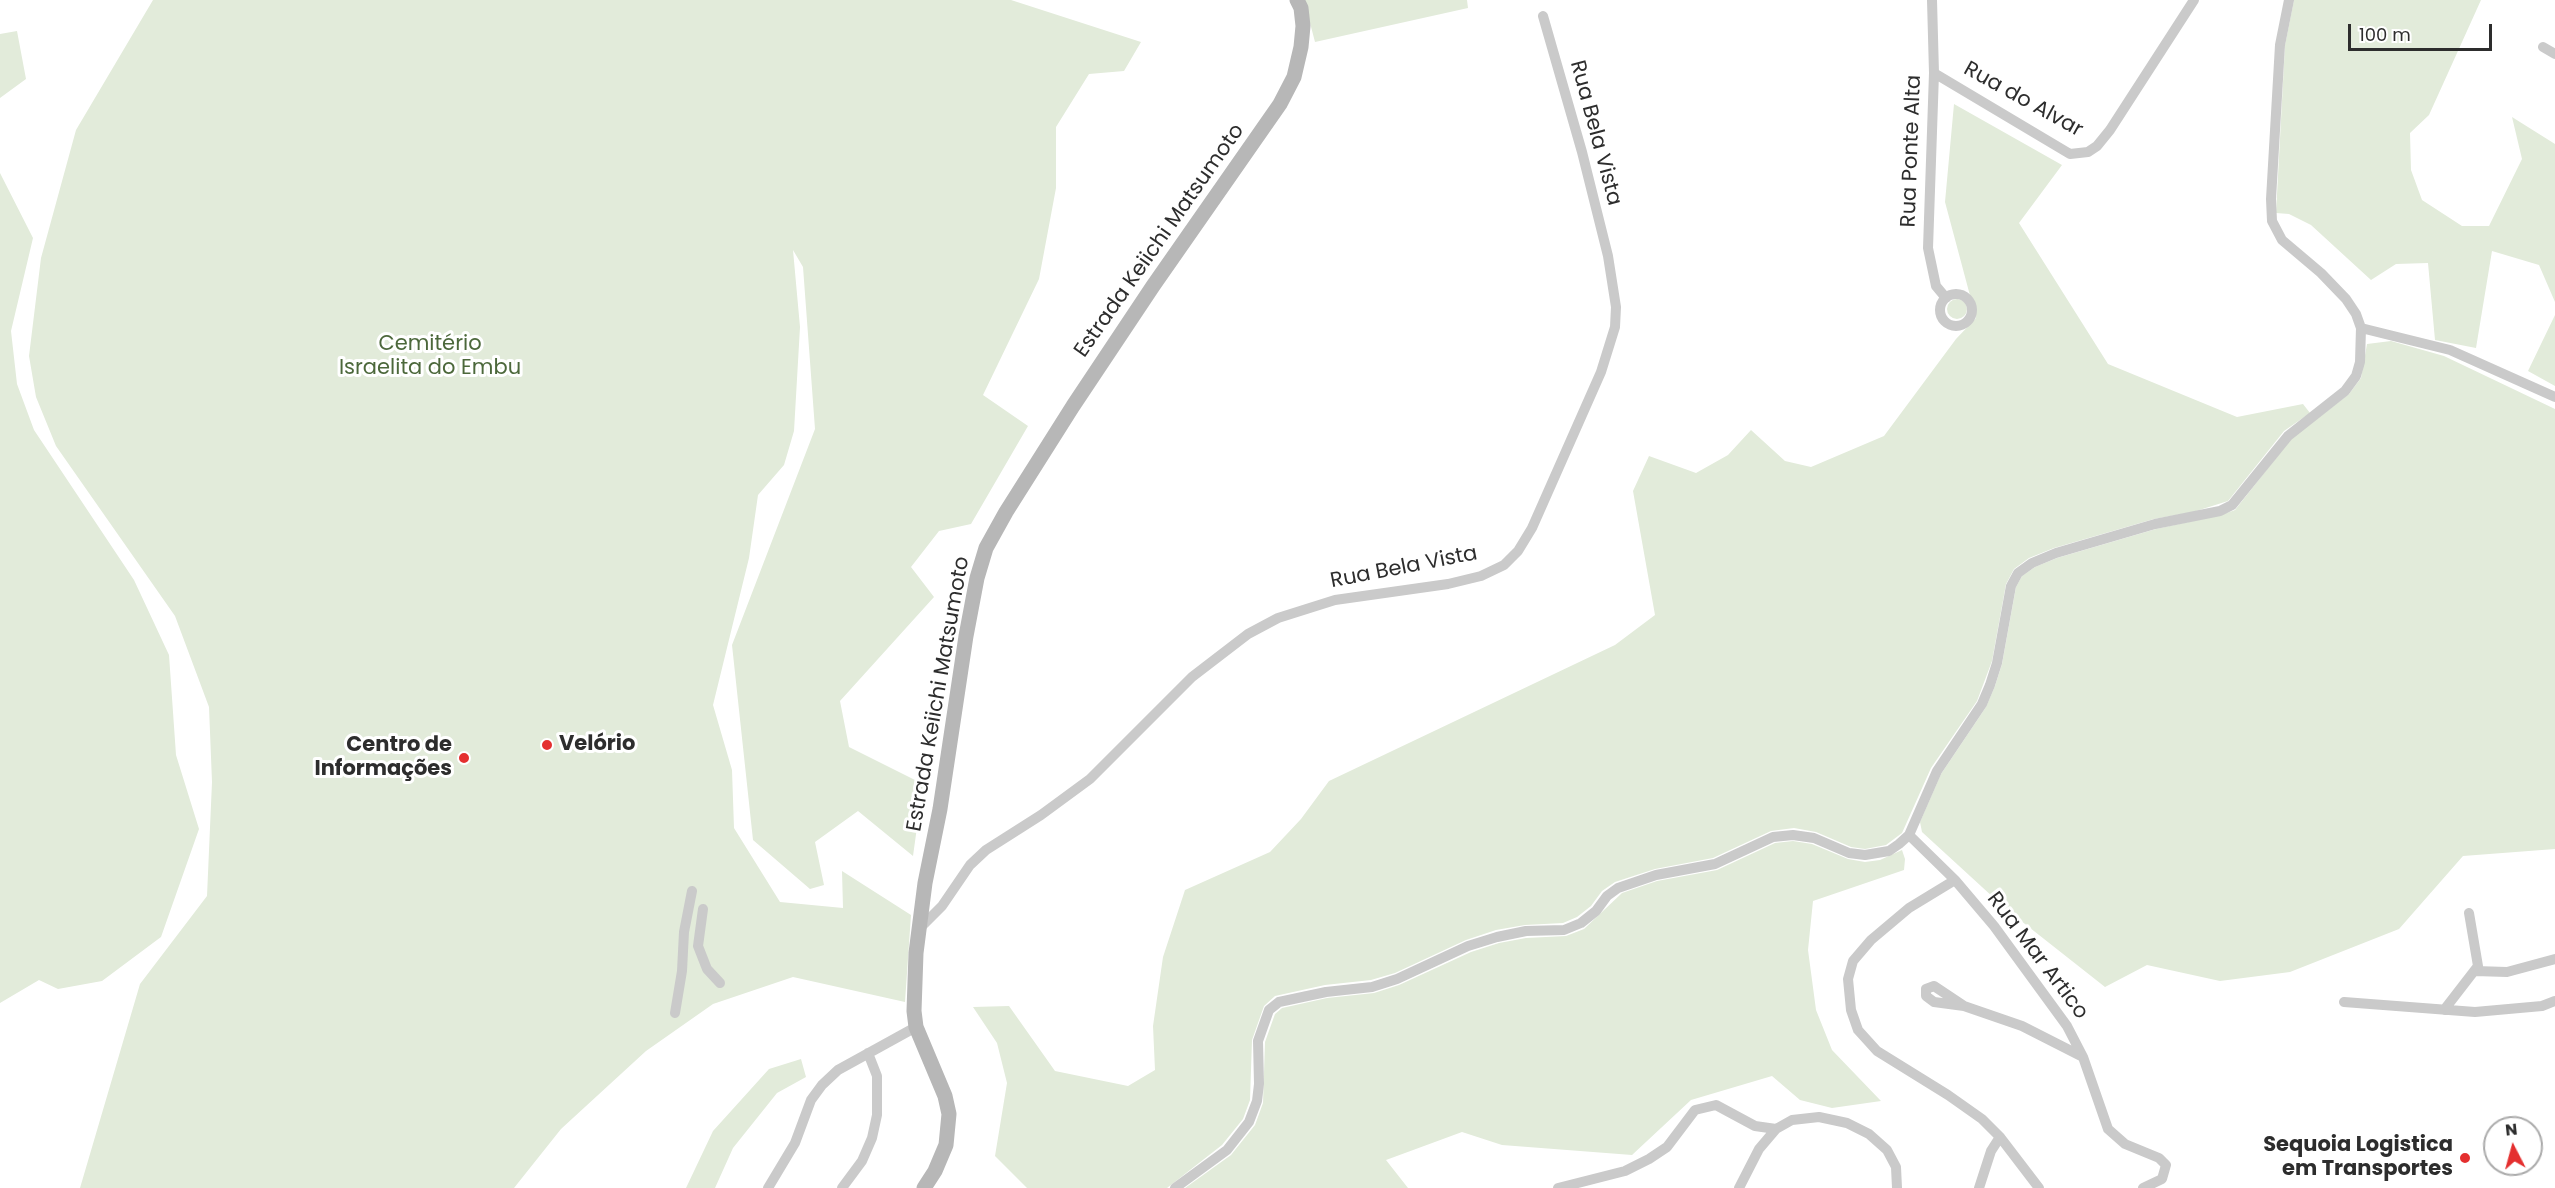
<!DOCTYPE html>
<html>
<head>
<meta charset="utf-8">
<style>
  body { margin:0 }
  #map { position:relative; width:2555px; height:1188px; overflow:hidden; background:#fff; font-family:Poppins,sans-serif }
  canvas { display:block }
  .north { position:absolute; left:2483px; top:1116px; width:60px; height:60px; box-sizing:border-box; background:#fff; border:2px solid #ababab; border-radius:50%; rotate:354deg; font-size:16px; font-weight:700; line-height:24px; text-align:center; color:#2d2d2d }
  .north::after { content:''; display:block; margin:auto; width:21px; height:27px; background:#e42f2f; clip-path:polygon(50% 0,100% 100%,50% 72%,0 100%) }
  .scale { position:absolute; left:2348px; top:24px; width:144px; height:27px; box-sizing:border-box; border:3px solid #2d2d2d; border-top:0; padding-left:8px; font-size:18px; line-height:21px; white-space:nowrap; color:#2d2d2d; -webkit-text-stroke:4px #fff; paint-order:stroke }
</style>
</head>
<body>
<div id="map">
<canvas width="2555" height="1188"></canvas>
<div class="north">N</div>
<div class="scale">100 m</div>
</div>
<script>
const g = document.querySelector('canvas').getContext('2d');
g.lineJoin = 'round';
function fillPath(path, color) { g.fillStyle = color; g.fill(path, 'evenodd'); }
const shape = rows => new Path2D(rows.map(r => 'M' + r).join(''));
function trace(path, color, width, dash) { g.strokeStyle = color; g.lineWidth = width; g.lineCap = dash ? 'butt' : 'round'; g.setLineDash(dash || []); g.stroke(path); }
function drawText(font, color, halo, rows, align = 'center') {
  g.font = font + ' Poppins,sans-serif'; g.lineWidth = 6; g.setLineDash([]); g.textBaseline = 'middle'; g.strokeStyle = halo; g.fillStyle = color; for (const [text, x, y, turn = 0] of rows) {
    g.save(); g.translate(x, y); g.rotate((+turn || 0) * Math.PI / 180); g.textAlign = isNaN(turn) ? turn : align; if (halo) g.strokeText(text, 0, 0); g.fillText(text, 0, 0); g.restore();
  }
}
fillPath(shape([
  [153,0,1011,0,1141,42,1124,71,1089,74,1056,127,1056,188,1039,279,983,395,1028,426,971,524,939,531,911,567,934,597,840,701,849,747,923,784,913,856,858,811,815,842,824,885,810,889,753,840,732,645,815,429,803,267,793,250,800,327,794,431,784,465,758,495,749,558,713,705,732,770,734,828,780,902,843,908,842,871,911,915,905,1002,793,977,713,1004,646,1051,561,1129,514,1188,80,1188,140,984,207,896,212,782,209,707,175,616,56,446,36,397,29,356,41,258,76,130],
  [1304,0,1467,0,1468,8,1315,42],
  [2294,0,2481,0,2429,115,2410,133,2411,170,2422,200,2462,226,2489,226,2522,159,2512,117,2555,144,2555,302,2539,265,2492,251,2476,348,2435,340,2428,263,2396,264,2371,280,2311,225,2289,214,2276,213,2285,45],
  [17,31,26,79,0,98,0,34],
  [1954,104,2062,165,2019,223,2108,364,2237,417,2303,404,2310,413,2284,431,2228,501,2193,512,2154,519,2054,548,2029,558,2014,569,2006,584,1992,661,1977,701,1931,768,1902,833,1886,845,1865,849,1851,847,1816,832,1794,828,1771,831,1713,858,1655,869,1615,882,1602,891,1591,906,1577,917,1563,923,1525,925,1496,930,1466,940,1395,973,1371,980,1325,985,1275,996,1264,1006,1252,1040,1250,1100,1243,1119,1222,1145,1167,1188,1027,1188,995,1156,1007,1083,997,1043,973,1007,1009,1006,1055,1071,1128,1086,1155,1070,1153,1026,1163,957,1185,890,1270,852,1301,819,1329,781,1615,645,1655,615,1633,491,1649,456,1696,473,1728,455,1751,430,1785,461,1811,467,1884,436,1956,339,1976,318,1945,202],
  [0,173,33,238,11,331,17,384,34,430,134,580,169,655,176,755,199,829,161,937,102,981,58,989,39,980,0,1003],
  '1947 309a10 10 0 1 1 20 0a10 10 0 1 1-20 0Z',
  [2555,315,2555,386,2528,371],
  [2391,341,2444,356,2555,409,2555,849,2463,856,2399,929,2290,972,2220,981,2147,965,2105,987,2006,909,1922,832,1920,822,1941,774,1986,707,1995,686,2002,664,2016,587,2022,576,2035,567,2057,558,2156,529,2221,515,2235,510,2291,439,2349,394,2361,378,2367,344],
  [1793,841,1812,844,1848,859,1865,862,1880,860,1902,850,1905,859,1904,870,1813,901,1808,950,1816,1010,1832,1050,1881,1101,1832,1108,1800,1100,1772,1076,1691,1100,1632,1155,1502,1145,1462,1132,1386,1160,1408,1188,1185,1188,1231,1155,1255,1125,1263,1103,1265,1042,1275,1014,1282,1008,1327,998,1374,993,1399,985,1471,952,1499,943,1526,938,1566,936,1584,929,1622,893,1657,881,1717,870,1775,843],
  [801,1059,806,1077,777,1093,733,1148,715,1188,686,1188,713,1131,769,1069]
]), '#e2ebda');
trace(shape([
  [1932,0,1934,73,1928,248,1936,286,1946,298],
  [2543,47,2555,54],
  [1934,73,2070,154,2088,152,2097,146,2110,130,2194,0],
  '1940 310a16 16 0 1 1 32 0a16 16 0 1 1-32 0Z',
  [2361,328,2450,350,2555,397],
  [1909,835,1955,880],
  [703,909,698,946,707,969,720,983],
  [920,928,942,906,970,865,986,850,1041,815,1090,779,1192,677,1248,634,1278,618,1335,600,1448,584,1481,576,1504,565,1518,551,1532,528,1601,372,1615,327,1616,307,1608,256,1582,152,1543,16],
  [2475,971,2507,972,2555,959],
  [2344,1002,2475,1012,2542,1006,2555,1001],
  [1964,1006,1934,1002,1926,996,1926,989,1934,986,1964,1006,2022,1026,2083,1057],
  [2444,1010,2478,966,2469,913],
  [675,1013,682,971,684,932,692,891],
  [768,1188,795,1143,811,1100,822,1085,838,1070,916,1027],
  [842,1188,862,1161,872,1138,877,1115,877,1076,868,1053],
  [1175,1188,1227,1150,1249,1122,1257,1101,1259,1084,1258,1041,1269,1010,1279,1002,1326,992,1372,987,1397,979,1468,946,1497,937,1526,931,1564,930,1581,923,1596,911,1607,896,1618,888,1656,875,1715,864,1773,837,1793,835,1814,838,1849,853,1865,855,1889,851,1899,844,1909,835,1937,771,1982,704,1990,685,1997,663,2011,586,2018,573,2032,563,2056,553,2155,524,2220,511,2232,505,2288,436,2345,391,2356,376,2360,362,2361,328,2356,314,2346,299,2321,273,2282,240,2272,221,2271,199,2280,45,2289,0],
  [1558,1188,1625,1171,1649,1159,1667,1147,1695,1110,1716,1105,1755,1126,1776,1129,1792,1120,1819,1117,1847,1123,1869,1134,1887,1150,1896,1167,1897,1188],
  [1739,1188,1759,1149,1776,1129],
  [1979,1188,1991,1151,2000,1137],
  [2039,1188,2000,1137,1982,1119,1948,1095,1877,1051,1858,1030,1851,1010,1848,979,1853,961,1871,940,1909,908,1955,880,1994,926,2067,1026,2083,1057,2108,1129,2125,1144,2159,1158,2166,1165,2162,1179,2143,1188]
]), '#cacaca', 10);
trace(shape([
  [924,1188,935,1171,946,1145,949,1114,945,1096,916,1027,914,1011,916,953,925,883,940,809,966,636,977,578,986,548,1006,512,1073,406,1153,286,1280,104,1294,77,1301,47,1303,26,1301,8,1297,0]
]), '#b7b7b7', 15);
for (const [x, y, r, color] of [
  [547,745,6,"#e42f2f"],
  [464,758,6,"#e42f2f"],
  [2465,1158,6,"#e42f2f"]
]) { const dot = new Path2D(); dot.arc(x, y, r, 0, 2 * Math.PI); g.fillStyle = color; g.fill(dot); trace(dot, '#fff', 2); }
drawText('21px', '#2d2d2d', '#fff', [
  ["Rua do Alvar",2023,100,29],
  ["Rua Bela Vista",1595,133,75],
  ["Rua Ponte Alta",1912,151,-88],
  ["Estrada Keiichi Matsumoto",1160,241,-55],
  ["Rua Bela Vista",1404,568,-11],
  ["Estrada Keiichi Matsumoto",939,694,-80],
  ["Rua Mar Artico",2037,956,53]
]);
drawText('21px', '#4c683b', '#fff', [
  ["Cemitério",430,345],
  ["Israelita do Embu",430,369]
]);
drawText('bold 21px', '#2d2d2d', '#fff', [
  ["Velório",559,745,"left"],
  ["Centro de",452,746],
  ["Informações",452,770],
  ["Sequoia Logistica",2453,1146],
  ["em Transportes",2453,1170]
], 'right');
</script>
</body>
</html>
